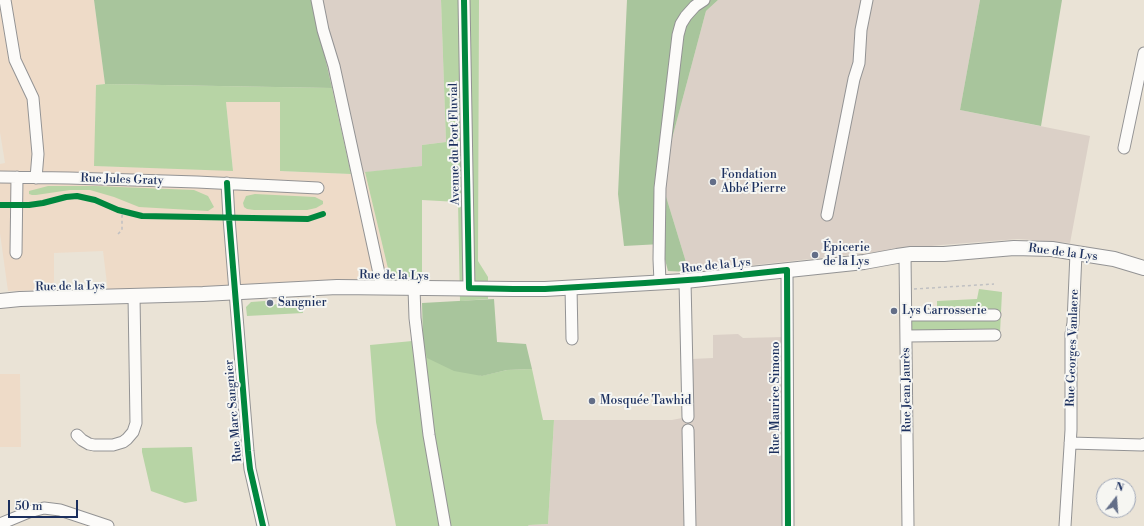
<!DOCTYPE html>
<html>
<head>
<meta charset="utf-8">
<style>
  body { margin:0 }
  #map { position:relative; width:1144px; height:526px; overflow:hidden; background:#eae3d6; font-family:"Libre Bodoni",serif }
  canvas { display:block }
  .north { position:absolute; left:1096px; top:478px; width:40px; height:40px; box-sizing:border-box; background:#f6f6f2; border:1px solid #9ea6b7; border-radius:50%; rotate:17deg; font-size:11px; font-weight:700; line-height:16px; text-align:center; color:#1b2f5e }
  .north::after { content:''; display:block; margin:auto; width:14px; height:18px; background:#636e88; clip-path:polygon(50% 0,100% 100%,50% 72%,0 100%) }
  .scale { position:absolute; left:8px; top:500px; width:70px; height:18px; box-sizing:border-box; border:2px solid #1b2f5e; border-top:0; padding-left:5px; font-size:12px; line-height:14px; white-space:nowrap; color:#1b2f5e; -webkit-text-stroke:3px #f6f6f2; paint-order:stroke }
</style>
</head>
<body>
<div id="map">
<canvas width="1144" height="526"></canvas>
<div class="north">N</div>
<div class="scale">50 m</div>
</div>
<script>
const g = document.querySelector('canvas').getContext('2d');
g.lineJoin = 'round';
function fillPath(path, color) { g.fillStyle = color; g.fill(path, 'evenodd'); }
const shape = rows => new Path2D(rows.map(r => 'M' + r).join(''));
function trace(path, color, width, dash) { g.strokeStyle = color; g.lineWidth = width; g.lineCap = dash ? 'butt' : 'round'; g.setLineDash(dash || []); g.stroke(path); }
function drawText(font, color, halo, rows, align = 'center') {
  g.font = font + ' "Libre Bodoni",serif'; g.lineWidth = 4; g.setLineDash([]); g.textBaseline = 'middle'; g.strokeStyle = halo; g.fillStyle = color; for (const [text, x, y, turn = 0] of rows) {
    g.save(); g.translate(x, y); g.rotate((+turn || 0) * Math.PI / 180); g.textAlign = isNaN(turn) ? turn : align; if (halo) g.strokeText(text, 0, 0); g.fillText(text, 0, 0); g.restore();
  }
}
fillPath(shape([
  [0,0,94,0,105,84,96,85,95,166,233,170,226,102,281,102,280,171,351,174,365,172,391,281,357,281,218,286,108,292,103,251,54,253,54,290,8,291,0,233,0,164,5,163,0,132],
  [0,374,20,374,21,447,0,447]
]), '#eedbc8');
fillPath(shape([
  [312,0,441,0,446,142,422,145,422,166,351,174],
  [718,0,980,0,960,110,1090,136,1070,243,1018,239,941,245,689,272,661,180,706,11],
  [738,334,743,338,784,337,784,526,528,526,529,525,548,524,554,420,672,420,692,416,691,359,713,358,713,335]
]), '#dbd0c7');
fillPath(shape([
  [441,0,479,0,478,261,488,277,488,299,460,301,458,202,422,200,422,281,391,281,365,172,422,166,422,145,446,142],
  [105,84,332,88,351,174,280,171,280,102,226,102,233,171,94,166,96,85],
  [48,186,95,186,194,190,208,196,214,207,208,211,139,207,114,197,90,190,70,190,36,195,32,195,29,194,29,191],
  [255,194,315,197,323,201,323,204,316,208,307,210,254,210,247,209,244,207,243,203,246,196],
  [979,289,1002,292,1000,333,909,334,910,317,937,318,937,301,977,299],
  [302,299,303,313,247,316,246,307,251,302,265,301,269,305,279,304,284,300],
  [423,340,481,376,507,370,532,369,543,420,554,420,548,524,529,525,528,526,396,526,376,422,370,345],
  [192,447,197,501,185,503,151,491,142,452,142,448]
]), '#b7d4a5');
fillPath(shape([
  [94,0,312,0,332,88,105,84],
  [627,0,718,0,706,11,661,180,689,272,668,271,661,244,624,246,618,194],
  [980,0,1062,0,1041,126,960,110],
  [494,299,497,342,526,344,532,369,507,370,482,376,454,371,427,358,423,340,422,303]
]), '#a8c59c');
const minor = shape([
  [5,0,15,60,33,98,38,154,36,178],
  [317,0,323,30,334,66,382,287],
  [464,0,469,288],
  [1124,148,1144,53],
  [0,177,69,178,197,182,318,188],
  [227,183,229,218,248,451,250,469,263,526],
  [827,215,854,79,859,63,861,30,867,0],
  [16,253,17,177],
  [905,255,908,526],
  [787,270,788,526],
  [685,281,688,417],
  [660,282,659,259,660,188,678,35,681,24,686,16,695,6,704,0],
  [571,287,572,339],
  [414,288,415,318,429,435,445,526],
  [906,315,995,315],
  [907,336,995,335],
  [688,430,690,526],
  [77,435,82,440,89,444,94,445,113,445,123,442,127,439,133,432,136,423,134,296],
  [1070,443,1142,445,1144,444],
  [0,524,29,512,44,508,60,510,108,526],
  [1065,526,1071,430,1071,334,1073,323,1076,253]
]);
const major = shape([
  [0,301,20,299,203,294,337,287,513,289,545,289,685,281,864,262,897,256,911,254,944,254,1014,248,1052,249,1076,253,1114,259,1144,268]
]);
trace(minor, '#939394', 13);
trace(major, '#939394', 16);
trace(shape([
  [118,234,122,230,122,216,123,212],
  [914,289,994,284]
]), '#c0c0c2', 1.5, [3, 3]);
trace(minor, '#fcfbf9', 11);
trace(major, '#fcfbf9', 14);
trace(shape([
  [464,0,469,288,513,289,545,289,645,283,702,279,787,270,788,526],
  [227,183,229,218,248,451,250,469,263,526],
  [0,205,29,205,43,203,66,197,77,196,95,200,118,210,142,216,308,219,323,214]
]), '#00873e', 6);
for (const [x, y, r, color] of [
  [713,182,4,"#636e88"],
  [815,255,4,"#636e88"],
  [270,303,4,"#636e88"],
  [894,311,4,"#636e88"],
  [592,401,4,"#636e88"]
]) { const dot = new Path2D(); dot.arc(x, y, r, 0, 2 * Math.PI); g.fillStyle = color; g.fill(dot); trace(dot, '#f6f6f2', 1.5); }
drawText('12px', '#1b2f5e', '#f6f6f2', [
  ["Avenue du Port Fluvial",455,144,-91],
  ["Rue Jules Graty",122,180,2],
  ["Rue de la Lys",1063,253,7],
  ["Rue de la Lys",716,266,-6],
  ["Rue de la Lys",394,276,1],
  ["Rue de la Lys",70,287,-1],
  ["Rue Georges Vanlaere",1073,348,-88],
  ["Rue Jean Jaurès",907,390,-91],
  ["Rue Maurice Simono",776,398,-90],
  ["Rue Marc Sangnier",234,411,-95]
]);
drawText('12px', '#1b2f5e', '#f6f6f2', [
  ["Fondation",721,175],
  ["Abbé Pierre",721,189],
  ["Épicerie",823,248],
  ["de la Lys",823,262],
  ["Sangnier",278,303],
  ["Lys Carrosserie",902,311],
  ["Mosquée Tawhid",600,401]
], 'left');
</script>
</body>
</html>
